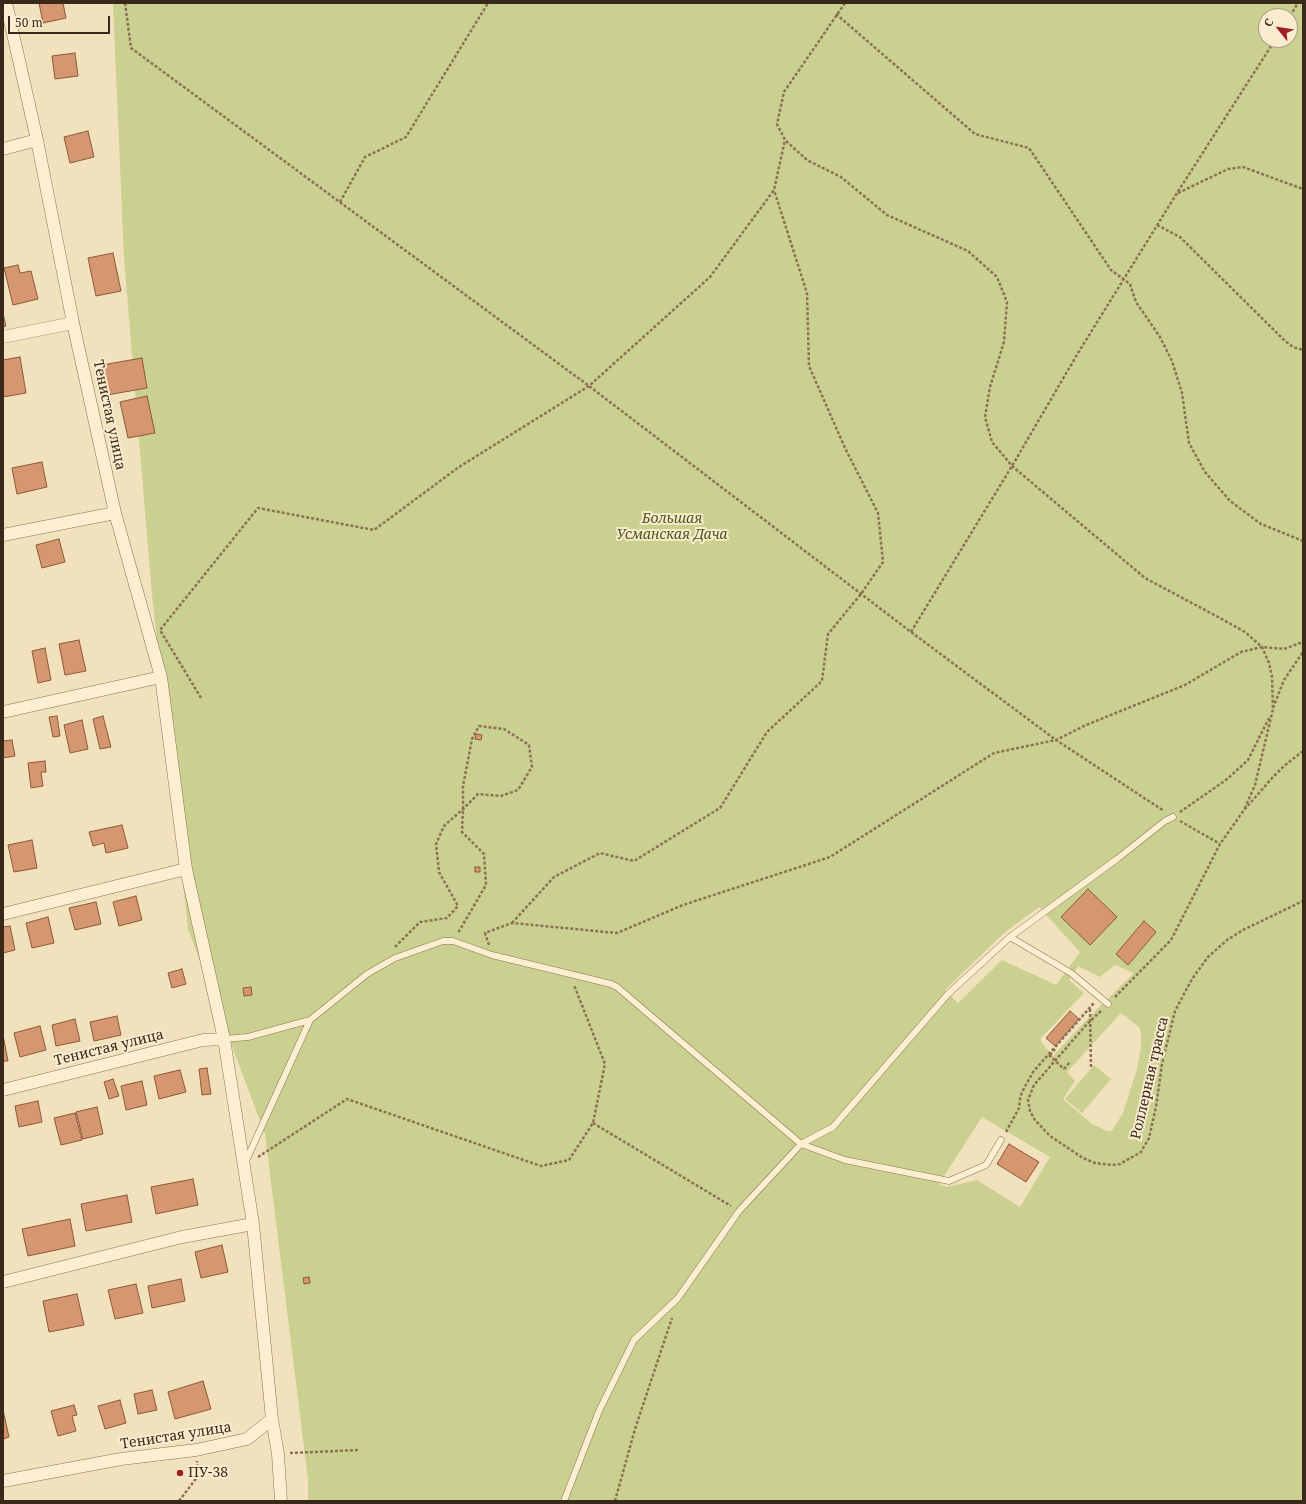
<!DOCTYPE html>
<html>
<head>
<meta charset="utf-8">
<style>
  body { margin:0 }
  #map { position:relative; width:1306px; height:1504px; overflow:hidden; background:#f2e1bd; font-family:"Noto Serif",serif }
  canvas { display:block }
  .frame { position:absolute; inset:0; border:4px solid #39291b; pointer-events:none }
  .north { position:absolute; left:1258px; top:8px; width:40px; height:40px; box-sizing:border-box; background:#f9ebcd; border:1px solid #ac9d86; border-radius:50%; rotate:300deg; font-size:11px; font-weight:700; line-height:16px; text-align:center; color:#39291b }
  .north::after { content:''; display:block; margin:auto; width:14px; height:18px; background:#a01f22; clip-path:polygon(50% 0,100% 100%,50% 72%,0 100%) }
  .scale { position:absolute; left:8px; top:16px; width:102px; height:18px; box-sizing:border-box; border:2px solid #39291b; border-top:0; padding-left:5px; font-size:12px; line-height:14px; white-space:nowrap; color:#39291b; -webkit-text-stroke:3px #f9ebcd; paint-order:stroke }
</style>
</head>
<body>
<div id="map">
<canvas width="1306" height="1504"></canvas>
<div class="frame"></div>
<div class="north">С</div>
<div class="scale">50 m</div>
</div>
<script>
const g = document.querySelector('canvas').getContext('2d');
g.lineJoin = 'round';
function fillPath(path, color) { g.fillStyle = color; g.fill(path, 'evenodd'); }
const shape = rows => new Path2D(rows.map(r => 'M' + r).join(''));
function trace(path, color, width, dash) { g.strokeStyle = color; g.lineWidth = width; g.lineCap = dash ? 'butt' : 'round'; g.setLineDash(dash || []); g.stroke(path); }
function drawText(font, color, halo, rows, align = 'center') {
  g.font = font + ' "Noto Serif",serif'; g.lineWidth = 4; g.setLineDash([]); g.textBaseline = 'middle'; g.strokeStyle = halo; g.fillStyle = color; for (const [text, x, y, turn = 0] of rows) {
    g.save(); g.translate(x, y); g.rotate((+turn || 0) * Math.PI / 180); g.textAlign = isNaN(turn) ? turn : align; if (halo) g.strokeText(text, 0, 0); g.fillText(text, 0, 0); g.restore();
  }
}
fillPath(shape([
  [113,3,1303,3,1303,1501,308,1501,308,1480,265,1134,188,929,152,595,124,258],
  [1266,16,1290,16,1290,40,1266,40],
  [1039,907,1080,952,1056,985,1002,960,958,1003,945,990,1004,933],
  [1115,965,1134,973,1091,1015,1053,1056,1041,1042,1041,1038,1084,993,1069,980,1078,966,1100,977],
  [1121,1013,1139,1027,1141,1032,1141,1046,1137,1069,1123,1113,1113,1129,1111,1131,1107,1131,1092,1124,1063,1099,1075,1081,1067,1072],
  [982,1117,1050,1157,1020,1207,977,1180,947,1187,939,1184],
  [1094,1065,1111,1079,1082,1113,1065,1099]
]), '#cad190');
const building = shape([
  [39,3,63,3,66,18,43,23,39,3],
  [75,53,78,76,55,79,52,56,75,53],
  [88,131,94,157,70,163,64,137,88,131],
  [113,253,121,291,96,296,88,258,113,253],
  [18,265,20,273,31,271,38,299,13,305,4,268,18,265],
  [3,314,6,326,3,327,3,314],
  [20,357,26,393,3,397,3,360,20,357],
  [142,358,147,388,107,395,102,365,142,358],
  [147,396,155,433,128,438,120,402,147,396],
  [42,462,47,487,17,494,12,468,42,462],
  [59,539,65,562,42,568,36,545,59,539],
  [79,640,86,671,65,675,59,644,79,640],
  [45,648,51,680,38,683,32,651,45,648],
  [57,716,60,736,53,737,49,717,57,716],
  [103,716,111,747,100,749,93,719,103,716],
  [82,720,88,749,70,753,64,725,82,720],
  [476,734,482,735,481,740,475,739,476,734],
  [12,740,15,756,3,758,3,741,12,740],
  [45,761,46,772,41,772,43,786,31,788,28,763,45,761],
  [122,825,128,848,106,853,104,843,93,846,89,832,122,825],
  [32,840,37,868,14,872,8,845,32,840],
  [475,867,480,867,480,872,475,872,475,867],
  [1088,889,1117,917,1090,945,1061,917,1088,889],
  [136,896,142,920,119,926,113,902,136,896],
  [96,902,101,924,75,930,69,908,96,902],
  [48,917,54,943,32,948,26,923,48,917],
  [1144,921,1156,932,1128,965,1116,954,1144,921],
  [10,926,15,950,3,953,3,927,10,926],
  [182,969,186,984,172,988,168,973,182,969],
  [251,987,252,995,244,996,243,988,251,987],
  [1070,1011,1079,1019,1055,1046,1046,1038,1070,1011],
  [117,1016,121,1035,94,1041,90,1022,117,1016],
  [75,1019,80,1041,56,1046,52,1025,75,1019],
  [40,1026,46,1050,20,1057,14,1033,40,1026],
  [3,1035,8,1061,3,1061,3,1035],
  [207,1068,211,1094,202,1095,199,1069,207,1068],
  [180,1070,186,1092,159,1099,154,1076,180,1070],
  [113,1079,119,1096,109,1099,104,1082,113,1079],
  [142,1081,147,1105,126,1110,121,1086,142,1081],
  [38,1101,42,1122,19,1127,15,1106,38,1101],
  [97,1107,103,1134,83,1139,76,1112,97,1107],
  [75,1113,82,1140,61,1145,54,1118,75,1113],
  [1009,1144,1039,1162,1026,1182,997,1164,1009,1144],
  [193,1179,198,1205,156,1214,151,1187,193,1179],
  [127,1195,132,1222,86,1231,81,1204,127,1195],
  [70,1219,75,1246,28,1256,22,1229,70,1219],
  [222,1245,228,1272,201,1278,195,1252,222,1245],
  [309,1277,310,1283,304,1284,303,1278,309,1277],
  [181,1279,185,1301,152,1308,148,1286,181,1279],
  [136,1284,143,1313,115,1319,108,1290,136,1284],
  [77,1294,84,1325,49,1332,43,1301,77,1294],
  [203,1381,211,1409,175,1419,168,1392,203,1381],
  [152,1390,157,1410,138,1414,134,1394,152,1390],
  [120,1400,126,1423,105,1429,98,1406,120,1400],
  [74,1405,77,1415,72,1416,76,1431,58,1436,51,1411,74,1405],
  [3,1410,9,1437,3,1439,3,1410]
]);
fillPath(building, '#d4976f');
trace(building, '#8d5838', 1);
const lane = shape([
  [1010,937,1117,859,1165,821,1173,817],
  [310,1020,367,974,395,958,443,941,453,941,492,955,611,984,617,987,801,1144,845,1160,949,1181,986,1165,1001,1140],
  [224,1039,248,1037,310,1020,245,1163],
  [564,1501,599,1411,634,1340,678,1298,739,1211,801,1144,833,1127,948,994,1010,937,1071,973,1108,1004]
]);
const street = shape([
  [6,3,37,140,73,323,115,513,161,677,186,869,224,1039,253,1224,272,1419,278,1454,281,1501],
  [3,149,37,140],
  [3,337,73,323],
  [3,535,115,513],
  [3,712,161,677],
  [3,914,186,869],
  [3,1090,203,1040,224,1039],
  [3,1282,182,1237,253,1224],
  [3,1481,121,1459,196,1450,247,1439,272,1419]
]);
trace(lane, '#8c7154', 7);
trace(street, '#8c7154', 13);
trace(shape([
  [125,3,131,48,589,386,911,632,1056,740,1164,811],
  [845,3,784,92,777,124,785,140,807,160,841,177,887,215,968,251,997,277,1007,302,1004,342,990,387,985,417,992,442,1012,466,1145,578,1220,618,1245,632,1262,647,1269,663,1272,677,1273,709,1255,785,1244,810],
  [836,14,975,134,1029,148,1111,270,1130,284,1136,302,1160,337,1172,361,1182,393,1189,443,1205,472,1230,501,1261,524,1303,541],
  [1290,16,1298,3],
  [1178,193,1228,169,1243,167,1303,189],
  [340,202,365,157,406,137,488,3],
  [1157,225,1180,237,1285,341,1293,347,1303,350],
  [911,632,1012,466,1078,353,1177,193,1275,40],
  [201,698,160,630,258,508,374,530,459,467,589,386,710,277,774,190,785,140],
  [1273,708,1284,680,1303,652],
  [1180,812,1226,780,1248,760,1269,718],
  [1180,821,1220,844],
  [512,923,554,877,600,853,634,861,720,808,767,732,822,681,828,634,861,594,883,562,878,513,845,448,809,366,807,293,774,190],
  [489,945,485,933,512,923,617,933,683,905,830,857,994,753,1056,740,1086,725,1185,685,1241,652,1262,647,1284,649,1303,642],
  [395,947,420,922,447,918,458,906,439,872,436,844,444,826,463,809,478,794,501,796,518,790,532,767,529,745,504,729,479,726,472,739,463,786,463,809,462,832,484,854,486,885,458,933],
  [1115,997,1171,940,1220,844,1244,810,1273,777,1284,766,1303,751],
  [1090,1009,1091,1069],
  [1101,1011,1087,1024,1034,1085,1028,1100,1030,1111,1035,1120,1050,1136,1083,1158,1095,1163,1112,1165,1120,1164,1141,1152,1149,1138,1156,1107,1162,1064,1175,1011,1192,979,1208,957,1227,940,1243,930,1303,901],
  [1050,1055,1055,1049],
  [1064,1069,1070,1062],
  [593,1123,731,1206],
  [1006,1132,1019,1108,1020,1099,1022,1092,1033,1072,1094,1003],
  [258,1157,347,1099,541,1166,569,1160,593,1123,605,1064,574,985],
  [290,1453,359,1450],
  [179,1501,198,1476,197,1461],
  [615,1501,635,1429,672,1318]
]), '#8c7154', 2.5, [3, 2]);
trace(lane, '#fcefd1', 6);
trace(street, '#fcefd1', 12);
trace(shape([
  [1049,1055,1064,1069]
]), '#8c7154', 2.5, [3, 2]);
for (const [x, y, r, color] of [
  [180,1473,4,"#a01f22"]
]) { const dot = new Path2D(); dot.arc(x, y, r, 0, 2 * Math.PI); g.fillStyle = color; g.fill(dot); trace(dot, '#f9ebcd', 1.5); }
drawText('14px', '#39291b', '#f9ebcd', [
  ["Тенистая улица",109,415,78],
  ["Тенистая улица",109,1048,-14],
  ["Роллерная трасса",1150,1078,-77],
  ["Тенистая улица",176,1436,-9]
]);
drawText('italic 14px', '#4b581f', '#f9ebcd', [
  ["Большая",672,519],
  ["Усманская Дача",672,535]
]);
drawText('14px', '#39291b', '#f9ebcd', [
  ["ПУ-38",188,1473]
], 'left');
</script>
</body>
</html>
